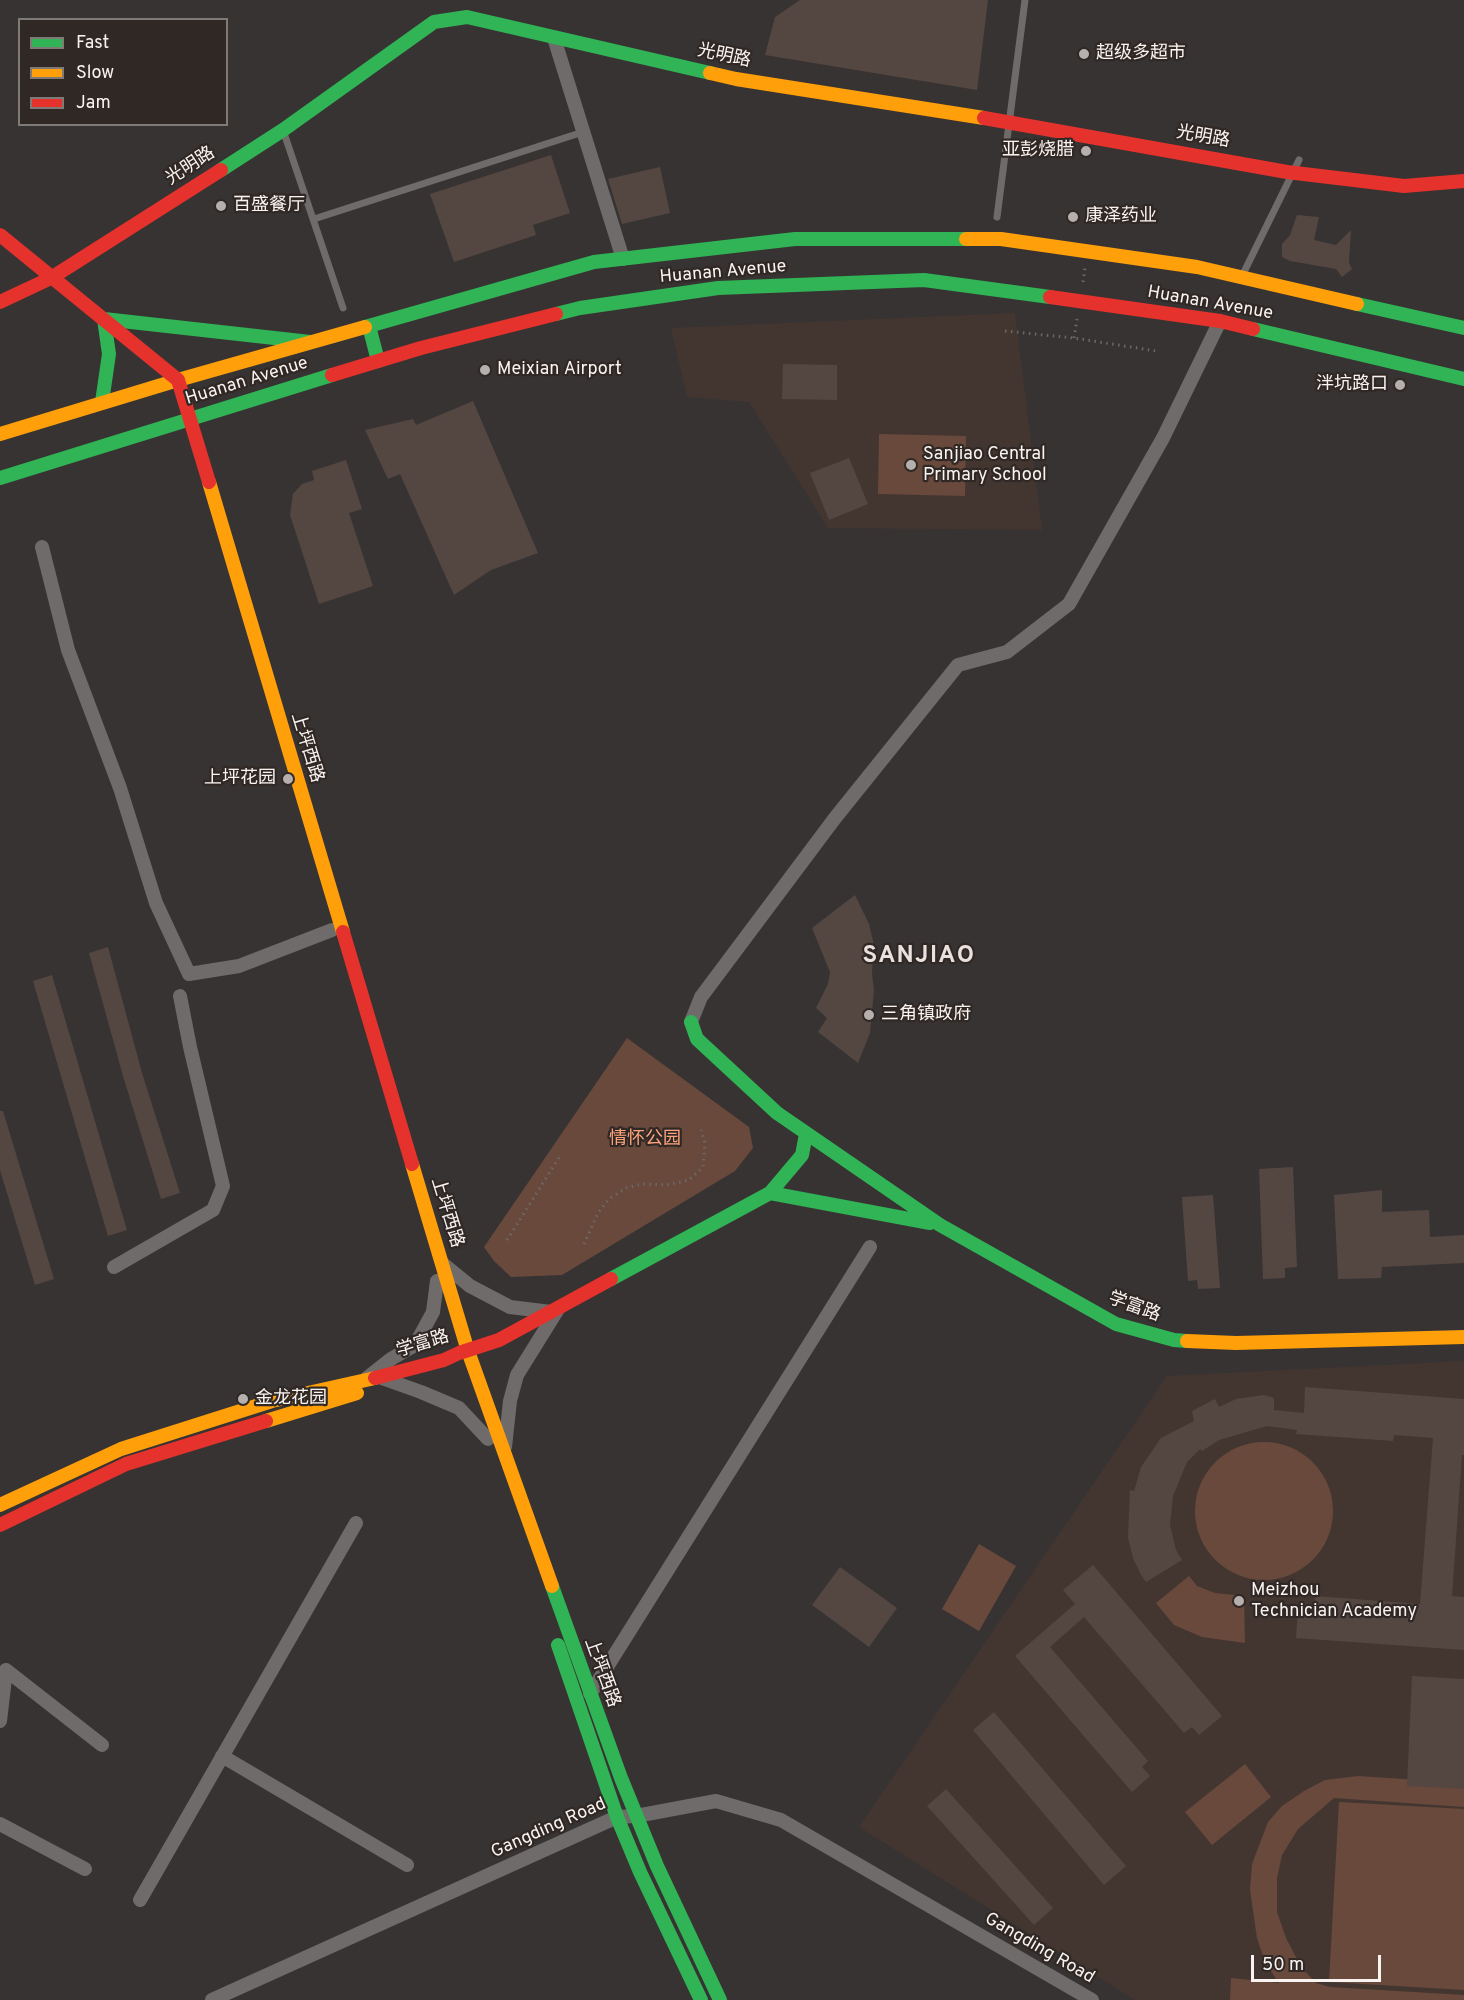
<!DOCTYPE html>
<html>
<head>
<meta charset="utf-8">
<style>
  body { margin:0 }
  #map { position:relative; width:1464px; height:2000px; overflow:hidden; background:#373332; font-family:Overpass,sans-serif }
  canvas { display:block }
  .legend { position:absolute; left:18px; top:18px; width:210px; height:108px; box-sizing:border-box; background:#302825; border:2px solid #807a77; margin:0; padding:8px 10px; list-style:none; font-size:18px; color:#f9f4f1 }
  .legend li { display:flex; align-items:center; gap:12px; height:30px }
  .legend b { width:30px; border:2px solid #807a77 }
  .scale { position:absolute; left:1251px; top:1955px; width:130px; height:27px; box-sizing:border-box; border:3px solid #f9f4f1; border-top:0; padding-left:8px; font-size:18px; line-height:21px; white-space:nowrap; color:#f9f4f1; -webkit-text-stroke:4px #302825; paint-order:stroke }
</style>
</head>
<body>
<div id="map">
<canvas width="1464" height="2000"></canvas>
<ul class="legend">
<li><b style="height:8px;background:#30b455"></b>Fast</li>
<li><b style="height:8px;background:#ff9f0a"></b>Slow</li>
<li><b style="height:8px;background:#e5322d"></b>Jam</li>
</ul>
<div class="scale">50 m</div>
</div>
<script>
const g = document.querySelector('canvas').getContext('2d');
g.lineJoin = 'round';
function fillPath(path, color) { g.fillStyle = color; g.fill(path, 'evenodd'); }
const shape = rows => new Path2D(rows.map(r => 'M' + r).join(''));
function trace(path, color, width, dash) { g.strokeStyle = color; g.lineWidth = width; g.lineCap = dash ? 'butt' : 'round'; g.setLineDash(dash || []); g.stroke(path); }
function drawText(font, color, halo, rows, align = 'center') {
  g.font = font + ' Overpass,"Noto Sans SC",sans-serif'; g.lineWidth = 4.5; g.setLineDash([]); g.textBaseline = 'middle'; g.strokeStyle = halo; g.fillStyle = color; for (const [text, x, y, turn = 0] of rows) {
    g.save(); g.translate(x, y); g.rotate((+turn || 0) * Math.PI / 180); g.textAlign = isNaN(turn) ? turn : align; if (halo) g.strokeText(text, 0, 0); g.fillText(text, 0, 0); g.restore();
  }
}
fillPath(shape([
  [1015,313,1042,530,828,528,749,402,687,397,671,328],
  [1464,1361,1464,2000,1135,2000,859,1827,1167,1376]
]), '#433631');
fillPath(shape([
  [879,434,966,436,965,496,878,494],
  [627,1038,749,1127,753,1148,735,1171,562,1275,511,1277,494,1261,484,1247],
  '1195 1511a69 69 0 1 1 138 0a69 69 0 1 1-138 0Z',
  [979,1544,1016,1566,979,1631,942,1609],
  [1189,1576,1197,1586,1215,1593,1244,1596,1245,1643,1202,1637,1174,1625,1156,1603],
  [1245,1764,1271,1797,1212,1845,1185,1812],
  [1358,1776,1464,1783,1464,1807,1334,1798,1298,1829,1282,1855,1277,1878,1277,1912,1286,1938,1301,1967,1316,1983,1330,1987,1464,1995,1464,2000,1230,2000,1231,1978,1279,1983,1265,1962,1257,1938,1250,1890,1252,1864,1268,1822,1282,1806,1304,1791,1325,1780],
  [1339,1802,1464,1809,1464,1990,1329,1982]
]), '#69493c');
fillPath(shape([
  [800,0,988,0,977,90,765,55,775,17],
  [551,155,570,213,533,225,536,235,454,262,430,194],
  [660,167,670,213,622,224,608,179],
  [1297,215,1319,217,1314,240,1336,245,1351,230,1349,263,1352,269,1342,277,1336,269,1290,261,1282,257,1282,244,1290,235],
  [783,364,837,365,837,400,782,399],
  [473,401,538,553,491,570,454,595,400,474,388,479,365,430,413,419,416,425],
  [849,458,868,504,829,520,810,473],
  [346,460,362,509,349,513,373,586,319,604,290,515,293,494,302,484,314,480,312,471],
  [855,895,869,924,873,941,873,955,872,974,874,990,870,1033,858,1063,818,1032,827,1018,816,1008,828,984,830,972,812,928],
  [108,947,142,1073,180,1193,161,1199,123,1076,89,953],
  [52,975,127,1230,108,1236,33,981],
  [0,1111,3,1111,54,1279,35,1285,0,1170],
  [1293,1167,1297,1267,1285,1268,1285,1278,1263,1279,1259,1169],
  [1382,1190,1382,1212,1429,1210,1430,1237,1464,1235,1464,1263,1382,1267,1381,1278,1338,1279,1334,1195],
  [1213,1195,1220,1288,1198,1289,1197,1280,1188,1281,1182,1197],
  [1305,1387,1464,1399,1464,1455,1462,1455,1452,1596,1464,1597,1464,1650,1296,1638,1298,1607,1315,1608,1315,1596,1420,1604,1433,1438,1394,1435,1393,1441,1296,1434,1297,1430,1267,1426,1219,1440,1202,1451,1200,1449,1187,1462,1173,1496,1170,1525,1176,1550,1182,1560,1146,1582,1140,1573,1133,1558,1128,1538,1130,1490,1134,1491,1141,1467,1161,1438,1194,1421,1192,1411,1215,1399,1219,1407,1236,1399,1264,1395,1274,1398,1274,1410,1304,1413],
  [1093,1565,1222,1716,1199,1735,1192,1727,1184,1733,1084,1617,1050,1647,1148,1761,1142,1767,1150,1776,1132,1792,1015,1656,1075,1604,1063,1590],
  [840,1567,897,1608,869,1647,812,1605],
  [1412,1676,1464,1679,1464,1789,1407,1786],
  [994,1712,1126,1866,1104,1885,973,1730],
  [946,1789,1053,1908,1034,1925,927,1806]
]), '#544742');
trace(shape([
  [1083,282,1085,268],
  [1005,331,1074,338,1156,351],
  [1074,338,1077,319],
  [507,1240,560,1156],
  [584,1244,598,1213,609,1199,626,1188,642,1184,667,1185,689,1180,703,1167,705,1143,701,1130]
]), '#6c6968', 3, [1.5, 4.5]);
trace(shape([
  [284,133,343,308],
  [997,217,1025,0],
  [314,219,583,132],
  [1243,274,1299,160]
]), '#6f6b6a', 7);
trace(shape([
  [554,38,623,259],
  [42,547,68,650,120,788,156,903,189,974,239,966,332,930],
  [691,1022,701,997,835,818,958,665,1007,652,1069,604,1163,438,1220,321],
  [443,1264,470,1286,510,1307,551,1312],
  [114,1267,213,1210,223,1186,190,1047,180,996],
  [379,1377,421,1392,459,1408,488,1439],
  [367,1378,391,1359,415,1345,433,1312,437,1281],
  [505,1447,510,1401,517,1375,558,1309],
  [6,1670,102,1745],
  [590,1694,870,1247],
  [0,1721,6,1670],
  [222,1756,407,1865],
  [0,1824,85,1869],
  [140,1900,356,1523],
  [212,2000,617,1817,636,1816,716,1801,781,1820,1092,2000]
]), '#6f6b6a', 14);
trace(shape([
  [221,170,283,130,434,22,467,17,710,73],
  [1357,304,1464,328],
  [556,314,580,308,718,288,924,280,1050,297],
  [104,319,310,342],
  [369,326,378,361],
  [365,327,594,262,795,239,966,239],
  [1253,329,1464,379],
  [102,402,109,354,104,319],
  [0,478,332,375],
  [691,1022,697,1039,777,1113,940,1225,1116,1324,1174,1340,1187,1341],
  [770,1193,930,1223],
  [611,1279,770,1193,802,1155,806,1134],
  [552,1586,621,1778,657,1866,720,2000],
  [558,1645,617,1817,640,1872,701,2000]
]), '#30b455', 14);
trace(shape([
  [710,73,736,79,984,118],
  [966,239,1001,239,1197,267,1357,304],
  [0,434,178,380,365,327],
  [209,482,343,932],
  [412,1164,468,1351,552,1586],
  [1187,1341,1236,1343,1464,1337],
  [266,1421,357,1393],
  [0,1505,121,1449,272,1401,375,1378]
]), '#ff9f0a', 14);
trace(shape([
  [984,118,1287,172,1404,186,1464,181],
  [0,235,178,380,209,482],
  [1050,297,1220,321,1253,329],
  [0,302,51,278,221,170],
  [332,375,421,348,556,314],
  [343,932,412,1164],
  [375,1378,444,1360,459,1353,499,1340,611,1279],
  [0,1525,126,1464,266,1421]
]), '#e5322d', 14);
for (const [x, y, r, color] of [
  [1084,54,6,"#b5b0ae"],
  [1086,151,6,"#b5b0ae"],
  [221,206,6,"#b5b0ae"],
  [1073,217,6,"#b5b0ae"],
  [485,370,6,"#b5b0ae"],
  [1400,385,6,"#b5b0ae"],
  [911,465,6,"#b5b0ae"],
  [288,779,6,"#b5b0ae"],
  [869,1015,6,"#b5b0ae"],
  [243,1399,6,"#b5b0ae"],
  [1239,1601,6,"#b5b0ae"]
]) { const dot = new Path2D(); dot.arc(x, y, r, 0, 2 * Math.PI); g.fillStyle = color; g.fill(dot); trace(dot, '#302825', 2); }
drawText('18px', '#f9f4f1', '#302825', [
  ["超级多超市",1096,54],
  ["亚彭烧腊",1074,151,"right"],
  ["百盛餐厅",233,206],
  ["康泽药业",1085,217],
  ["Meixian Airport",497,370],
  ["泮坑路口",1388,385,"right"],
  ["Sanjiao Central",923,455],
  ["Primary School",923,476],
  ["上坪花园",276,779,"right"],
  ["三角镇政府",881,1015],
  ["金龙花园",255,1399],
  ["Meizhou",1251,1591],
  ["Technician Academy",1251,1612]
], 'left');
drawText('18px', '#f9f4f1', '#302825', [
  ["光明路",724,57,12],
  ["光明路",1203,138,10],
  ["光明路",191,167,-33],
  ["Huanan Avenue",723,273,-5],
  ["Huanan Avenue",1210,304,10],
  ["Huanan Avenue",247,382,-17],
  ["上坪西路",306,748,73],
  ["上坪西路",446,1213,73],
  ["学富路",1134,1308,20],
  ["学富路",423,1345,-17],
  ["上坪西路",601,1673,70],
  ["Gangding Road",549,1829,-24],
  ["Gangding Road",1039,1949,30]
]);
drawText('18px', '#ffa57e', '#302825', [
  ["情怀公园",645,1140]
]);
g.letterSpacing = '1.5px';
drawText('bold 24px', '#eae0dc', '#302825', [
  ["SANJIAO",919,957]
]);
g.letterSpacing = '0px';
</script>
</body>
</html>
